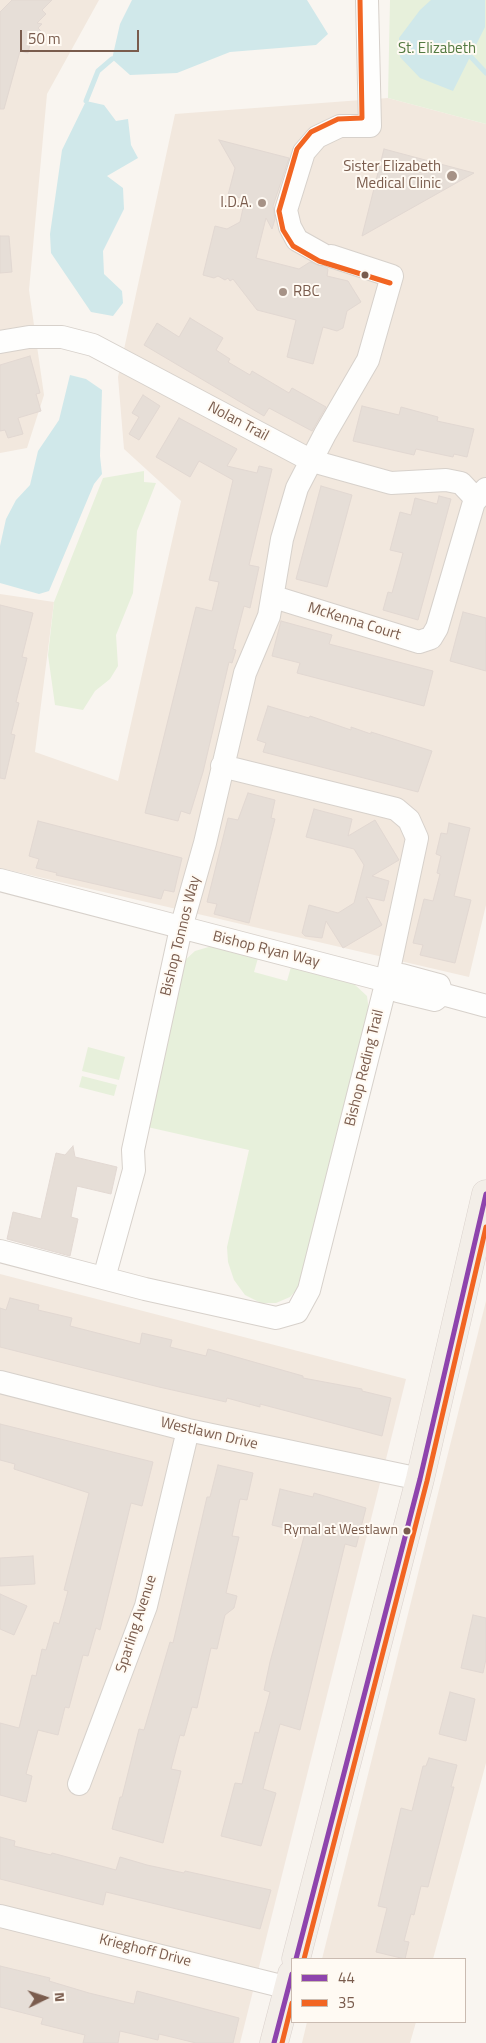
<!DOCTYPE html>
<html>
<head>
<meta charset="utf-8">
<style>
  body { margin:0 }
  #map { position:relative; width:486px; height:2043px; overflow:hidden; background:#f9f5f0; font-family:"Titillium Web",sans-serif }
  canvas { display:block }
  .legend { position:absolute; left:291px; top:1958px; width:175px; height:65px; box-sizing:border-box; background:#fffaf3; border:1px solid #cabbb1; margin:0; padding:6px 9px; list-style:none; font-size:15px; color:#7a5c4d }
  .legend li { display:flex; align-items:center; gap:10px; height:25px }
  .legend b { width:25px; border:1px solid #cabbb1 }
  .north { position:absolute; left:20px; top:1973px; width:50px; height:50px; -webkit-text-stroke:4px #fffaf3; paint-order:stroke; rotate:86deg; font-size:14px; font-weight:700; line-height:20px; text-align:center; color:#7a5c4d }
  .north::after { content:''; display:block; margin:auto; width:18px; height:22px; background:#7a5c4d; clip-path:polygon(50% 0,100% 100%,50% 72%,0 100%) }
  .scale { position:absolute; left:20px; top:30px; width:119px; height:22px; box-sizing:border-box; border:2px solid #7a5c4d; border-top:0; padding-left:6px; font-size:15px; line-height:18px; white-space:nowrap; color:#7a5c4d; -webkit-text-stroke:4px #fffaf3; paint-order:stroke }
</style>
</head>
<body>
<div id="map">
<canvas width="486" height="2043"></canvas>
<ul class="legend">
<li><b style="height:6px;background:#8e44ad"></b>44</li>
<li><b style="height:6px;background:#f26522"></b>35</li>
</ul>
<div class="north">N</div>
<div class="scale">50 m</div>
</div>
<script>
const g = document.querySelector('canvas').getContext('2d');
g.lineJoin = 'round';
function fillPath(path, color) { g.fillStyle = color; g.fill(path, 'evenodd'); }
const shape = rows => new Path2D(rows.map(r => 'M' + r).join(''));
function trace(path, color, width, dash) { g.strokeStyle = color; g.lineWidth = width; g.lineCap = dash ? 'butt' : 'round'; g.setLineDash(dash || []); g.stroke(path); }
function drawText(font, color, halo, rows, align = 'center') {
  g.font = font + ' "Titillium Web",sans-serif'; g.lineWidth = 4; g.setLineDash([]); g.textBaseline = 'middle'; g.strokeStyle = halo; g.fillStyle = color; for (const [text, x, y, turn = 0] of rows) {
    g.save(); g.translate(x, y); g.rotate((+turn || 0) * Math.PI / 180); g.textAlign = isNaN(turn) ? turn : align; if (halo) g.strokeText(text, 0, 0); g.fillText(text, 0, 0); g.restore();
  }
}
fillPath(shape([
  [0,0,99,0,47,94,29,290,44,395,27,448,0,453],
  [388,98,486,124,486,905,469,977,0,868,0,594,54,602,35,752,118,781,181,501,124,449,118,377,175,114],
  [0,1274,406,1379,240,2043,0,2043],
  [486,1301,486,1763,433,1959,322,1959],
  [307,2022,416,2022,410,2043,302,2043]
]), '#f2e8de');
fillPath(shape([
  [390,0,486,0,486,124,388,98],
  [144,471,144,482,156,483,137,531,133,593,116,635,118,666,110,679,95,691,83,710,55,705,48,655,54,602,103,478],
  [212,946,258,958,254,972,287,981,291,967,353,983,367,996,369,1011,302,1284,290,1297,276,1303,261,1303,245,1295,234,1280,228,1262,227,1247,249,1150,143,1126,184,961,195,951],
  [88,1047,125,1057,119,1080,82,1071],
  [82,1076,117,1085,114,1096,79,1087]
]), '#e7f0db');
fillPath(shape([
  [132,0,307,0,328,34,316,45,230,52,177,73,130,75,112,59,120,24],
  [431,0,485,0,485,27,453,91,420,78,400,57,399,38,420,10],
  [86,101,104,105,116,121,128,119,131,145,138,158,107,176,123,188,124,209,103,251,104,274,122,291,123,303,113,316,91,312,51,253,50,234,62,150],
  [70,375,86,379,102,390,100,456,102,474,94,484,49,591,39,594,0,583,0,546,6,519,16,500,30,485,38,451,59,420]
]), '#d0e8ea');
trace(shape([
  [471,57,486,73],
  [86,101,98,71,112,59]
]), '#d0e8ea', 5);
const building = shape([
  [12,0,52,0,42,10,46,14,37,23,42,24,38,28,42,32,30,44,28,53,20,51,4,109,0,109,0,12,12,0],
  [219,140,289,158,273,206,275,219,272,229,266,218,256,258,299,269,310,262,324,267,328,269,327,276,348,281,361,302,347,311,343,328,337,331,323,327,313,364,287,357,296,320,257,310,233,279,230,281,228,278,225,280,218,276,214,278,203,275,215,226,227,229,240,222,245,199,228,195,235,168,219,140],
  [384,149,474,173,362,236,384,149],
  [0,236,9,236,12,272,0,273,0,236],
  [190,318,223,338,216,350,230,359,228,362,250,375,252,371,289,393,292,388,326,407,312,431,269,408,264,416,144,345,157,323,179,337,190,318],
  [30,356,40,393,36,394,41,411,18,418,23,434,8,438,5,430,0,431,0,365,30,356],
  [143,395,160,406,139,440,129,434,139,417,132,413,143,395],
  [362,406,399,415,401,407,438,417,437,421,474,429,467,457,454,454,453,457,416,449,414,455,353,441,362,406],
  [179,418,237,449,227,466,257,473,259,466,272,469,249,565,259,567,250,608,244,606,233,649,236,650,232,663,229,662,203,772,190,814,181,811,178,821,145,813,196,607,212,611,219,582,209,580,233,480,199,461,190,477,156,457,179,418],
  [321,486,352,495,327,587,296,579,321,486],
  [439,496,451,499,418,620,383,610,388,592,392,593,403,553,390,550,400,512,411,515,415,498,437,504,439,496],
  [0,605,33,613,22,657,27,658,16,702,19,703,11,734,15,735,5,779,0,778,0,605],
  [463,612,486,618,486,671,450,661,463,612],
  [281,621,332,635,329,644,433,671,424,706,297,673,300,663,272,656,281,621],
  [268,706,309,718,310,716,351,730,351,727,371,734,371,732,432,751,418,792,263,752,266,743,257,740,268,706],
  [248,793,275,800,271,818,275,819,249,923,214,914,217,904,207,902,228,818,238,820,248,793],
  [314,809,352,819,348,836,375,820,399,860,372,876,389,881,384,901,366,897,382,925,343,948,326,921,322,938,305,936,302,933,309,905,338,913,354,903,364,865,354,849,306,837,314,809],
  [38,821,182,858,174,892,164,890,161,899,56,875,57,873,36,868,39,859,29,856,38,821],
  [449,823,470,828,454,896,471,900,455,963,420,955,423,945,413,943,424,899,433,901,440,874,437,873,441,856,436,854,441,833,447,834,449,823],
  [73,1146,75,1157,117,1167,111,1194,77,1186,71,1217,78,1219,70,1256,7,1239,13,1212,41,1219,56,1153,65,1155,73,1146],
  [10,1298,39,1305,38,1310,72,1318,70,1326,140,1344,142,1333,172,1340,170,1347,206,1356,208,1349,303,1376,303,1378,362,1389,362,1391,391,1398,382,1436,260,1404,260,1407,227,1398,226,1402,159,1387,0,1347,0,1308,6,1310,10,1298],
  [0,1424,153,1462,142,1506,131,1503,100,1630,96,1628,88,1656,83,1655,69,1708,65,1707,58,1735,38,1730,26,1774,32,1776,26,1802,0,1795,0,1723,19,1728,32,1675,36,1676,42,1649,46,1650,54,1622,59,1624,68,1591,64,1590,89,1493,14,1469,15,1464,0,1460,0,1424],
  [218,1465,253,1473,247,1500,240,1499,232,1536,239,1537,226,1593,237,1596,234,1608,225,1615,217,1649,211,1648,197,1708,192,1707,184,1736,180,1735,171,1769,181,1771,163,1843,112,1829,120,1797,122,1797,139,1729,144,1730,170,1642,173,1643,207,1497,210,1497,218,1465],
  [280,1489,313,1497,314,1493,366,1508,356,1547,345,1544,300,1730,280,1724,263,1789,276,1793,261,1846,221,1836,235,1783,242,1784,255,1732,259,1733,270,1692,264,1690,270,1662,305,1533,272,1525,280,1489],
  [33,1556,35,1584,0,1586,0,1558,33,1556],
  [0,1594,27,1606,14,1635,0,1629,0,1594],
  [473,1615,486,1618,486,1659,483,1673,461,1668,473,1615],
  [450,1692,475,1699,466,1741,439,1734,450,1692],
  [429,1758,457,1765,451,1787,454,1787,428,1887,421,1886,414,1915,411,1914,404,1941,409,1942,405,1959,376,1952,387,1908,378,1906,401,1808,412,1811,423,1766,426,1766,429,1758],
  [0,1837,15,1841,14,1846,51,1855,52,1853,116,1870,120,1857,147,1865,184,1873,185,1871,271,1890,260,1929,106,1892,103,1905,0,1879,0,1837],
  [0,1966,50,1978,49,1981,89,1993,134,2004,137,1991,239,2018,233,2043,196,2043,159,2034,158,2040,120,2031,118,2043,83,2043,85,2035,41,2024,43,2018,0,2007,0,1966]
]);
fillPath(building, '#e6ded7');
trace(building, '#e2d8d2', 1);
const minor = shape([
  [322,254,297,240,290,227,286,210,304,152,317,137,340,126,370,126,367,0],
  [0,342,29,337,62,337,93,345,312,461,391,483,446,480,461,483,476,499],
  [274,597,419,642,431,638,437,628,474,502,486,489],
  [0,880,387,981,398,991,435,1000,442,994],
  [387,981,402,975,439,985,442,994],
  [442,994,486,1006],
  [0,1251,145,1289,276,1318,297,1312,309,1290,385,988,417,838,409,820,396,809,222,766],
  [104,1278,134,1170,133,1150,181,928,205,843,245,673,269,616,282,539,297,488,325,434,368,360,392,276,331,256],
  [0,1382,188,1430,420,1479],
  [79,1784,146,1606,188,1430],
  [0,1916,289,1988]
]);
const major = shape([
  [296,1959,420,1479,486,1194],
  [274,2043,292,1974]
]);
trace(minor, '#d7d1cb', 24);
trace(major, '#dad1cc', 29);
trace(minor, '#fefefd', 22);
trace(major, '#f3eee8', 28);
trace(shape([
  [296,1959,420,1479,486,1194],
  [274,2043,292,1974]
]), '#8e44ad', 5);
trace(shape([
  [360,0,362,118,338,119,311,132,297,149,279,211,283,230,293,246,319,261,390,283],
  [304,1959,427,1481,486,1227],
  [282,2043,292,2003]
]), '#f26522', 5);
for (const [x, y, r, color] of [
  [452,176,6,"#a69286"],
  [262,203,5,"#a69286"],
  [365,275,4.5,"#7a5c4d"],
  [283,292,5,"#a69286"],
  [407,1531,4.5,"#7a5c4d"]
]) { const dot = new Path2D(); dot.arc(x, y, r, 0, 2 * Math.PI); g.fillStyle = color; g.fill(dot); trace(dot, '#fffaf3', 2); }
drawText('14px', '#7a5c4d', '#fffaf3', [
  ["Rymal at Westlawn",398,1531]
], 'right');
drawText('15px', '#537a41', '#fffaf3', [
  ["St. Elizabeth",437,49]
]);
drawText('15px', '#7a5c4d', '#fffaf3', [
  ["Sister Elizabeth",441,167],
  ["Medical Clinic",441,184],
  ["I.D.A.",252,203],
  ["RBC",293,292,"left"]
], 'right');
drawText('15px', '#7a5c4d', '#fffaf3', [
  ["Nolan Trail",238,422,28],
  ["McKenna Court",354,622,17],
  ["Bishop Tonnos Way",181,936,-76],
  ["Bishop Ryan Way",266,950,14],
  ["Bishop Reding Trail",365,1068,-76],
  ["Westlawn Drive",209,1434,13],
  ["Sparling Avenue",137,1624,-72],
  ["Krieghoff Drive",145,1951,14]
]);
</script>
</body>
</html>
